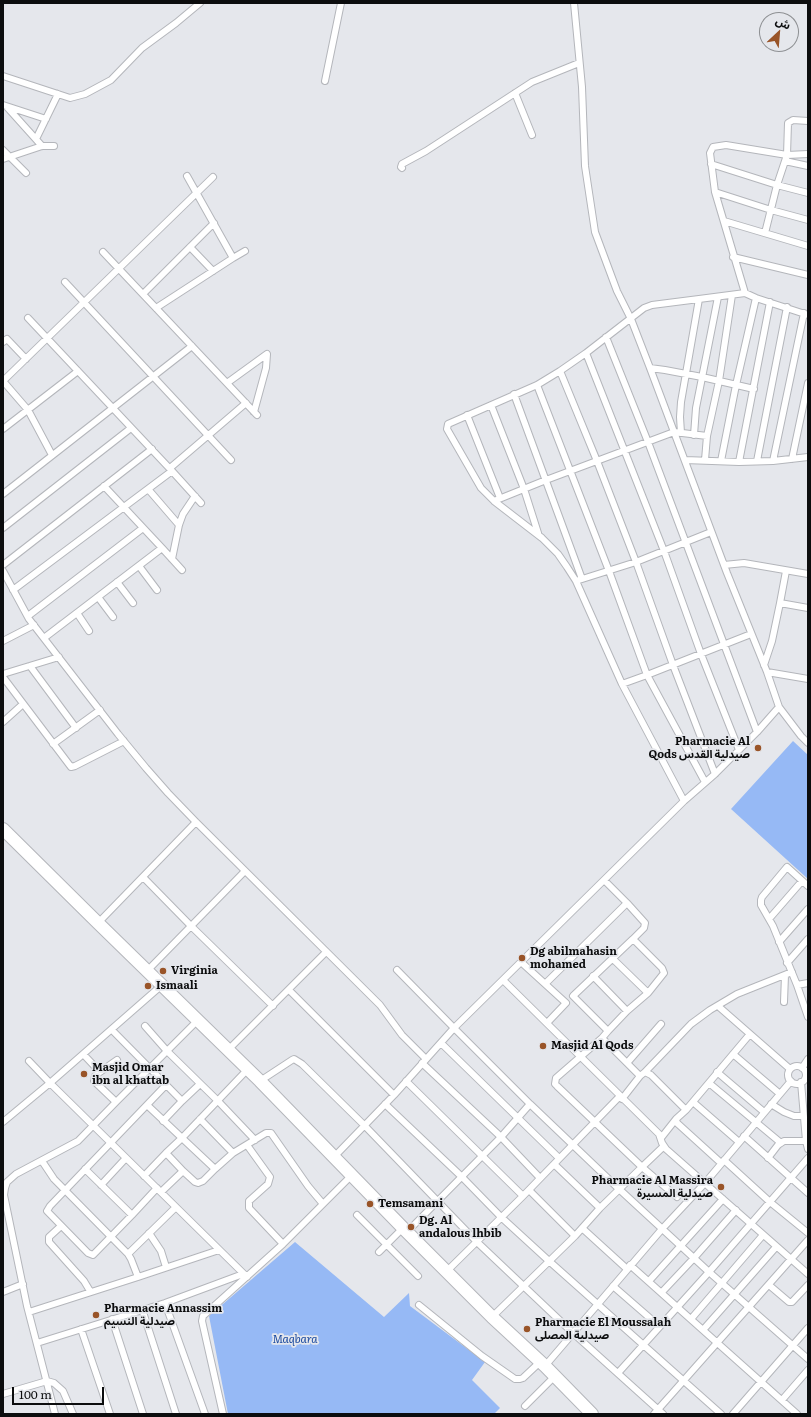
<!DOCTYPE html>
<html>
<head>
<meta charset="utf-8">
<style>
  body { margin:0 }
  #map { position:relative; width:811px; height:1417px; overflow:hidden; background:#e5e7ec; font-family:Literata,"Noto Sans Arabic",serif }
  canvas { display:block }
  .frame { position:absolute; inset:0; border:4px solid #0c0d0e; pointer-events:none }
  .north { position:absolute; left:759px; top:12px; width:40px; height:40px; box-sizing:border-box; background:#e5e7ec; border:1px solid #8e9093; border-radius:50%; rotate:26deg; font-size:11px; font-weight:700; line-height:16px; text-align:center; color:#0c0d0e }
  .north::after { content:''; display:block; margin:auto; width:14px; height:18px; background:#995428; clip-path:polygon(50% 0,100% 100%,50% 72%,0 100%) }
  .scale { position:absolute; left:12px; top:1387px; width:92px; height:18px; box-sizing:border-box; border:2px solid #0c0d0e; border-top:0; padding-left:5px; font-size:12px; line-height:14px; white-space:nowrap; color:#0c0d0e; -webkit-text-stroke:3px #e5e7ec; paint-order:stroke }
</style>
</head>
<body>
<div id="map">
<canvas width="811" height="1417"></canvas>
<div class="frame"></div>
<div class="north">ش</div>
<div class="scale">100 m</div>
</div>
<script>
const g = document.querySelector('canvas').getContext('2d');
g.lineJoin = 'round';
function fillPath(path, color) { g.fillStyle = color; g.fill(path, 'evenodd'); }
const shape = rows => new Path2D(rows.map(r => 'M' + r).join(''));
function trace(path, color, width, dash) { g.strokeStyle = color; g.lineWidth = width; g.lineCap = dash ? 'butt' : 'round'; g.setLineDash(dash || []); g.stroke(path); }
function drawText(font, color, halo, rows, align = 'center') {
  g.font = font + ' Literata,"Noto Sans Arabic",serif'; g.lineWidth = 3.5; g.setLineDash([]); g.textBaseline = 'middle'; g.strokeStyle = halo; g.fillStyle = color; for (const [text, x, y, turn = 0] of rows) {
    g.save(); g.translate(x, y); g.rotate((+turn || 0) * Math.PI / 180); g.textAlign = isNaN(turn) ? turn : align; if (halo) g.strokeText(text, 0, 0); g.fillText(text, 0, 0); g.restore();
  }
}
fillPath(shape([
  [793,741,808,755,808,879,731,809],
  [295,1242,384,1317,409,1293,410,1306,485,1362,472,1380,500,1408,494,1414,228,1414,209,1316]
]), '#96b9f5');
const street = shape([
  [574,3,582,87,585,166,595,232,617,291,631,319,650,368,727,573,767,672],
  [3,76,70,98,85,94,111,80,142,48,176,23,200,3],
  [325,81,341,3],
  [515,93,532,135],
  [3,105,46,119],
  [7,107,42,146],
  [36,139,58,94],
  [3,150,26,173],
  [808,154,787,155,726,145,713,147,710,153,715,192,745,293,756,298,808,315],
  [3,159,42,146,54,146],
  [785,161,808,166],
  [711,164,777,185,808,193],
  [402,168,401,167,402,164,426,151,532,82,579,63],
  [187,176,233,258,245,251],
  [715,192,771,210,808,220],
  [724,221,808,246],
  [765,233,777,185,787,155,788,123,793,120,808,121],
  [190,247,213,271],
  [103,252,257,415],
  [733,257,808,275],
  [65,282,231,460],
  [143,294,214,223],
  [156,308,233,258],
  [606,337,648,442,757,732],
  [3,342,7,339,26,359],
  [586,353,664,551,701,654,739,750],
  [650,368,665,370,702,377,754,389],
  [560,371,537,385,448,424,447,429,481,488,494,501,542,538,558,554,567,567,576,581,622,684,684,801],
  [3,381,213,177],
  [3,381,28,410,52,455],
  [227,383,267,354,266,368,254,412],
  [537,385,609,571,647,675,705,782],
  [514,394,582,579],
  [491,405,524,489,538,533],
  [467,415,500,498],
  [3,429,78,371],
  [681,433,680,417,681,402,699,299],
  [694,435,696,408,718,297],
  [792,459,808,383],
  [685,460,739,462,773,461,808,457],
  [705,460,707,436,719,381,732,295],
  [721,461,736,385,756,298],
  [757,461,787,307],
  [773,461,804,313],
  [739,462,770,302],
  [170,468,246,403],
  [172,471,201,503],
  [104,486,162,548],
  [148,489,179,525],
  [3,494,192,346],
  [494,501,546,480,674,432,707,436],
  [3,528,131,428],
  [172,559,179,525,183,514,195,496],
  [3,565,152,449],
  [724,565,744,563,808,574],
  [139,566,157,590],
  [3,571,29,619,118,734,146,768,168,793,196,822,380,1005,402,1035,426,1059],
  [579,580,636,562,711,532],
  [117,582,133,603],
  [13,590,172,471,28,318],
  [98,597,113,617],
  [780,603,808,608],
  [77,613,89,631],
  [28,616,143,528],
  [44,638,162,548,182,570],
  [3,641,34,625],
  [764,665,772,641,780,603,786,571],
  [30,666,76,728],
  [3,674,59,657],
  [3,677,71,767,75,766,124,741],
  [808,679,767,672,779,707,801,736,808,743],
  [622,684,647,675,751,634],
  [779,707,757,732,715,774,684,801,454,1028,530,1104,619,1189,709,1272,808,1359],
  [3,722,23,704],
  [53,744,100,710],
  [715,774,673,665,636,562,597,461,560,371,586,353,644,308,652,305,699,299,745,293],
  [143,877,191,926,273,1006],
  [808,886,787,867,762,897,761,900,761,905,773,926,797,985,808,983],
  [627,903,645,923,644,928,633,939],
  [769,919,802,881],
  [98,923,196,822],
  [779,942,808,909],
  [521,962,566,1003,547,1023],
  [787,963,808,939],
  [147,971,245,871],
  [593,976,627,1011],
  [503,980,659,1134,662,1143,666,1149,808,1274],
  [545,984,627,903,604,880],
  [162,985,50,1083,247,1277],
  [797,985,808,1017],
  [289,990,394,1095],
  [784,1002,785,975],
  [718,1006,750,1034],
  [145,1026,167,1051,218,1101,255,1140],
  [112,1030,182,1101,163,1121],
  [608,1031,627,1011,648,993],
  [602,1038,608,1031,573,996,633,939,662,968,664,973,648,993,613,959],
  [441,1043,559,1158],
  [228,1050,326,952],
  [733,1054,780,1094],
  [84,1055,100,1072,117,1060],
  [422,1063,501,1137,540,1178],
  [627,1063,661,1024],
  '788 1075a9 9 0 1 1 18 0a9 9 0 1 1-18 0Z',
  [802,1068,808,1059],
  [645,1072,691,1024,710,1010,737,994,792,972],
  [717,1072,764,1112],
  [260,1081,292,1060,294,1059,302,1064,364,1125,477,1242,573,1333,663,1414],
  [406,1081,523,1196],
  [801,1082,806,1141,808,1149],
  [709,1083,781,1143],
  [622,1099,640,1076,645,1072,651,1075,686,1110,750,1034,790,1069],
  [182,1101,200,1084],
  [116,1102,197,1021],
  [693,1102,739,1142],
  [385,1104,462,1177,501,1217,549,1261,721,1414],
  [771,1104,784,1112,794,1116,803,1116],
  [147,1105,182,1138,166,1153],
  [686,1110,676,1119,677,1123,721,1163],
  [200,1119,233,1153,215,1169],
  [3,1122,50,1083,29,1061],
  [744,1136,808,1193],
  [661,1138,676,1119],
  [247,1145,270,1177,268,1184,249,1201,249,1208,283,1244],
  [664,1146,642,1167,677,1197],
  [233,1153,266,1133,271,1133,308,1186,323,1204],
  [333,1158,394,1095,454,1028,397,970],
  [768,1158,778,1145,784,1141,806,1141],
  [724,1160,770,1202,808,1233],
  [42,1161,54,1179,128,1254,131,1259,138,1277,219,1250],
  [554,1164,600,1208],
  [85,1169,132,1215,157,1188],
  [183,1171,195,1182,198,1183,203,1181,215,1169,182,1138,247,1070],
  [144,1176,166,1153,183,1171,161,1192],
  [101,1185,126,1158],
  [529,1190,575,1236],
  [132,1215,93,1255,88,1253,47,1211,50,1206,166,1085],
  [357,1215,418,1276],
  [61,1226,49,1237,49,1242,84,1281,90,1291],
  [582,1228,627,1269],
  [407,1232,501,1137,530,1104],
  [149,1233,161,1251,166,1267],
  [379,1252,403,1228],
  [128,1254,176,1207],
  [630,1265,797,1414],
  [447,1271,523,1196,620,1096],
  [649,1281,723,1199],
  [769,1285,789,1302,792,1302,808,1285],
  [613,1286,659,1326],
  [3,1292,23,1284],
  [662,1292,694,1258,736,1210],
  [165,1303,205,1414],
  [419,1305,482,1356,515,1379,520,1379,523,1378,540,1362],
  [142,1309,176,1414],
  [29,1312,138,1277],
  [492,1317,575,1236,600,1208,642,1167,557,1086,555,1084,556,1078,602,1038,640,1076],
  [112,1319,143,1414],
  [691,1319,763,1235],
  [81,1329,110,1414],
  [703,1330,776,1247],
  [37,1343,165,1303,243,1274],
  [545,1366,662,1229,705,1183,791,1081],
  [618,1373,709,1272,808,1158],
  [3,1394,47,1381,54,1383,63,1391,73,1414],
  [782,1400,808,1370],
  [525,1406,554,1377],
  [55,1414,27,1306,4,1195,5,1188,7,1182,16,1174,78,1141,116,1102,94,1081,95,1076,100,1072],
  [223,1414,202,1321,203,1316,283,1244,351,1176],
  [654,1414,808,1240],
  [733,1414,808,1328]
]);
const highway = shape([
  [3,829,98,923,260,1081,403,1228,492,1317,545,1366,592,1414]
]);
trace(street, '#b4b6bb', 8);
trace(highway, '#b4b6bb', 14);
trace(street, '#fff', 6);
trace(highway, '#fff', 12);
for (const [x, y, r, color] of [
  [758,748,4,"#995428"],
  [522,958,4,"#995428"],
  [163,971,4,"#995428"],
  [148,986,4,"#995428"],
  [543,1046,4,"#995428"],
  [84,1074,4,"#995428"],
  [721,1187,4,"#995428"],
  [370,1204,4,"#995428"],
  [411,1227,4,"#995428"],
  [96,1315,4,"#995428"],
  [527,1329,4,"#995428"]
]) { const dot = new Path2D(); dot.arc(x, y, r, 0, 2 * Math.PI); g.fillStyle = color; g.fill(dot); trace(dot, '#e5e7ec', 1.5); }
drawText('bold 11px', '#0c0d0e', '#e5e7ec', [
  ["Pharmacie Al",750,742,"right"],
  ["Qods صيدلية القدس",750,755,"right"],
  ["Dg abilmahasin",530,952],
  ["mohamed",530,965],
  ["Virginia",171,971],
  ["Ismaali",156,986],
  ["Masjid Al Qods",551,1046],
  ["Masjid Omar",92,1068],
  ["ibn al khattab",92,1081],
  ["Pharmacie Al Massira",713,1181,"right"],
  ["صيدلية المسيرة",713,1194,"right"],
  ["Temsamani",378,1204],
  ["Dg. Al",419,1221],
  ["andalous lhbib",419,1234],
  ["Pharmacie Annassim",104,1309],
  ["صيدلية النسيم",104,1322],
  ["Pharmacie El Moussalah",535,1323],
  ["صيدلية المصلى",535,1336]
], 'left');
drawText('italic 11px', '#1c4ba0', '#e5e7ec', [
  ["Maqbara",295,1340]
]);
</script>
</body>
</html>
